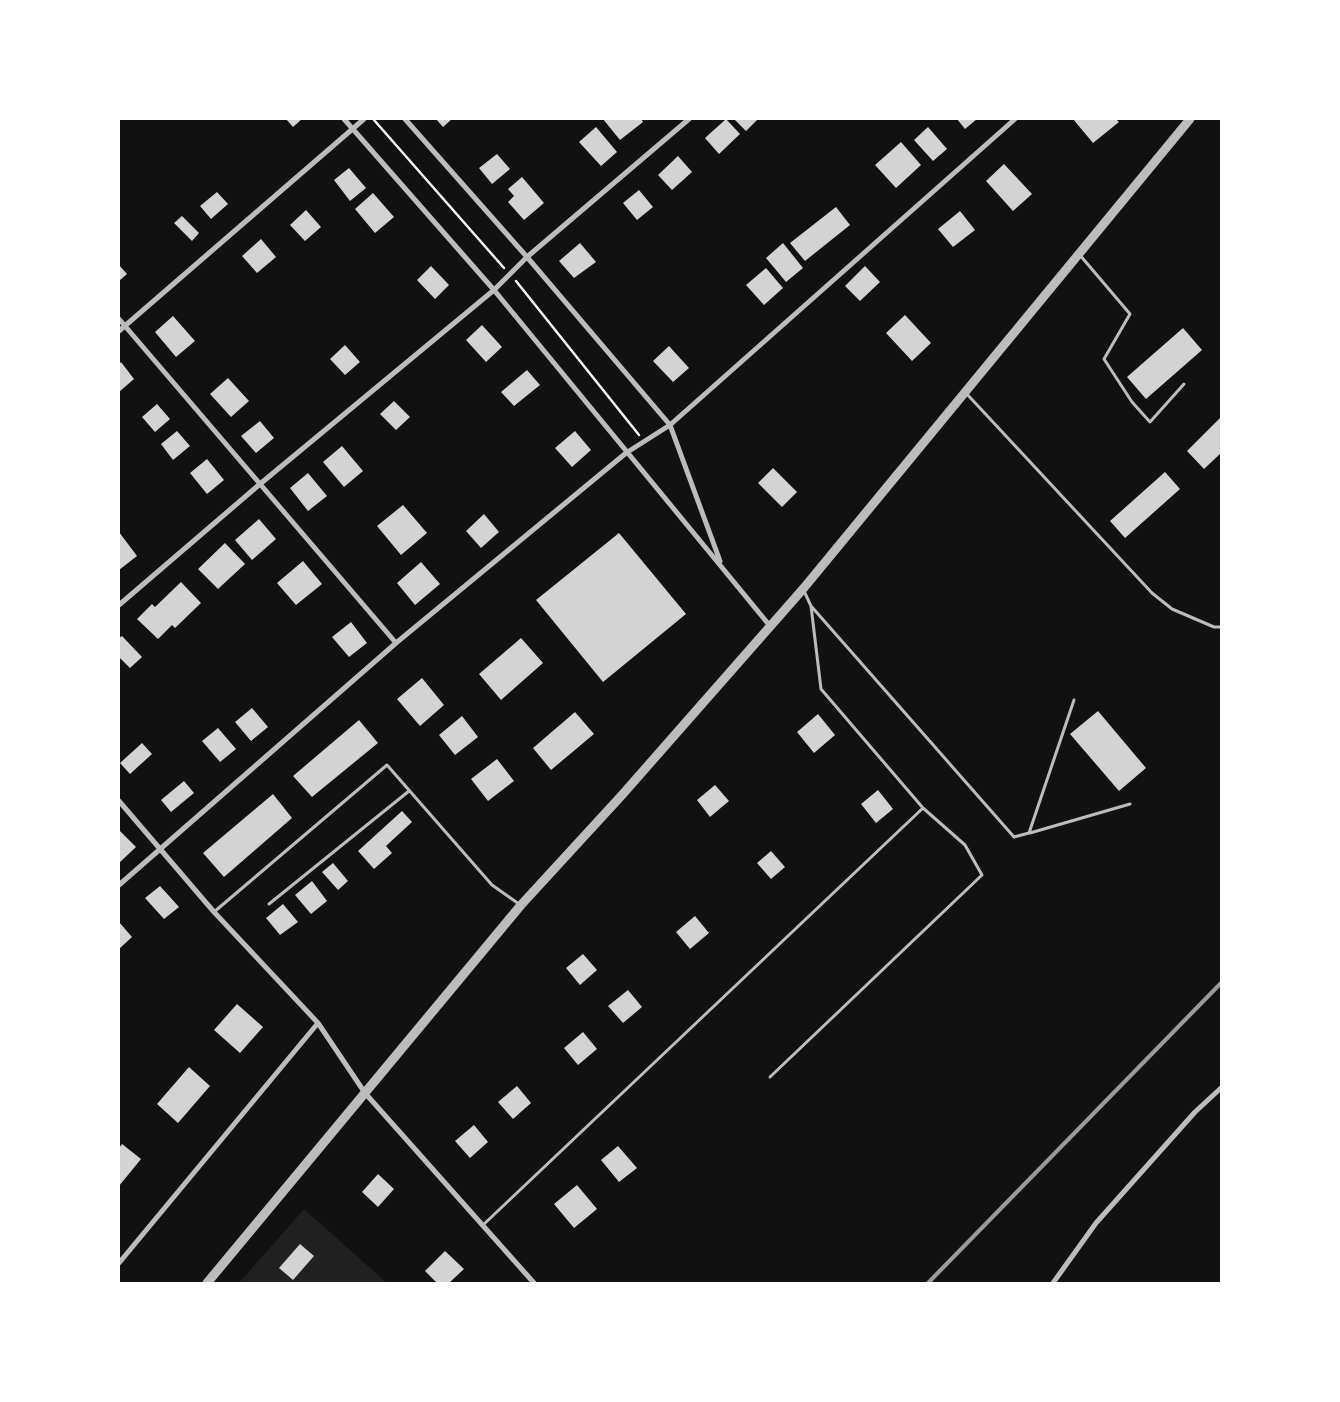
<!DOCTYPE html>
<html>
<head>
<meta charset="utf-8">
<style>
  body { margin:0 }
  #map { position:relative; width:1340px; height:1402px; overflow:hidden; background:#111; font-family:"Golos Text",sans-serif }
  canvas { display:block }
  .frame { position:absolute; inset:0; border:120px solid #fff; pointer-events:none }
</style>
</head>
<body>
<div id="map">
<canvas width="1340" height="1402"></canvas>
<div class="frame"></div>
</div>
<script>
const g = document.querySelector('canvas').getContext('2d');
g.lineJoin = 'round';
function fillPath(path, color) { g.fillStyle = color; g.fill(path, 'evenodd'); }
const shape = rows => new Path2D(rows.map(r => 'M' + r).join(''));
function trace(path, color, width, dash) { g.strokeStyle = color; g.lineWidth = width; g.lineCap = dash ? 'butt' : 'round'; g.setLineDash(dash || []); g.stroke(path); }
fillPath(shape([
  [304,1209,387,1283,239,1283]
]), '#202020');
fillPath(shape([
  [286,119,302,119,293,127],
  [436,119,452,119,443,127],
  [603,119,641,119,643,122,620,140],
  [726,119,740,134,719,154,705,138],
  [734,119,758,119,746,131],
  [957,119,977,119,965,129],
  [1073,119,1116,119,1119,122,1093,143],
  [596,127,617,152,601,166,579,142],
  [928,127,947,149,933,161,914,140],
  [901,142,921,165,896,188,875,165],
  [497,154,510,169,492,184,479,168],
  [678,156,692,172,672,190,658,175],
  [1004,164,1032,194,1013,211,986,181],
  [349,168,366,188,350,201,334,180],
  [522,177,544,203,524,220,508,202,514,196,508,189],
  [639,190,653,207,637,220,623,203],
  [217,192,228,204,211,219,200,206],
  [373,193,394,217,375,233,355,209],
  [836,207,850,225,805,261,790,243],
  [306,210,321,227,305,241,290,225],
  [960,211,975,230,953,247,938,229],
  [182,216,199,233,192,241,174,223],
  [261,239,276,257,257,273,242,256],
  [580,243,596,262,574,278,559,261],
  [783,243,803,268,786,282,766,258],
  [119,265,127,274,119,281],
  [431,266,449,285,435,299,417,280],
  [865,266,880,282,860,301,845,286],
  [766,268,783,288,764,305,746,285],
  [905,315,931,343,912,361,886,333],
  [173,316,195,341,176,357,155,332],
  [482,325,502,347,486,362,466,340],
  [1183,328,1202,350,1146,399,1127,377],
  [345,345,360,362,345,375,330,359],
  [669,346,689,368,673,382,653,361],
  [121,362,134,379,119,392,119,364],
  [527,370,540,385,514,406,501,392],
  [228,378,249,401,231,417,210,394],
  [394,401,410,417,396,430,380,414],
  [157,404,170,419,155,432,142,417],
  [1221,417,1221,453,1204,469,1187,451],
  [260,421,274,438,256,453,241,436],
  [177,431,190,446,173,460,161,444],
  [575,431,591,450,572,467,555,448],
  [342,446,363,471,344,487,323,462],
  [207,459,224,480,207,494,190,473],
  [773,468,797,492,782,507,758,483],
  [1165,472,1180,489,1125,538,1110,521],
  [308,473,327,496,308,511,290,488],
  [403,505,427,533,401,555,377,526],
  [484,514,499,532,481,548,466,531],
  [259,519,276,539,252,560,235,540],
  [119,532,137,556,119,570],
  [619,533,686,614,603,682,536,600],
  [225,543,245,564,218,589,198,569],
  [303,561,322,584,296,605,277,583],
  [421,562,440,584,415,605,397,583],
  [181,582,201,603,175,628,172,625,158,639,137,619,152,604,155,607],
  [351,622,367,643,349,657,332,637],
  [122,636,142,657,130,668,119,657,119,638],
  [521,638,543,663,501,700,479,674],
  [422,678,444,705,420,726,397,699],
  [252,708,268,727,251,741,235,722],
  [1098,711,1146,768,1119,791,1070,734],
  [575,712,594,734,551,770,533,748],
  [818,714,835,735,814,753,797,732],
  [462,716,478,737,455,755,439,735],
  [359,720,378,743,312,797,293,776],
  [218,728,236,749,220,762,202,741],
  [142,743,152,754,130,774,120,763],
  [497,759,514,781,488,801,471,779],
  [184,781,194,793,171,812,161,800],
  [715,785,729,801,710,817,697,800],
  [878,790,893,809,876,823,861,804],
  [273,794,292,818,224,877,203,853],
  [402,811,412,822,386,846,392,853,374,869,358,851],
  [119,830,136,847,119,863],
  [771,851,785,867,771,879,757,863],
  [333,863,348,881,338,890,322,872],
  [312,881,327,901,311,914,295,895],
  [160,886,179,907,164,919,145,898],
  [283,904,298,922,280,935,266,918],
  [695,916,709,933,690,949,676,932],
  [119,922,132,937,119,949],
  [583,954,597,970,580,985,566,968],
  [628,990,642,1007,623,1023,608,1006],
  [237,1004,263,1027,240,1053,214,1030],
  [583,1032,597,1049,578,1065,564,1048],
  [189,1067,210,1086,178,1123,157,1104],
  [517,1086,531,1103,513,1119,498,1102],
  [474,1125,488,1142,470,1158,455,1141],
  [122,1144,141,1159,119,1186,119,1148],
  [618,1146,637,1168,619,1182,601,1160],
  [378,1174,394,1189,378,1207,362,1192],
  [577,1185,597,1209,574,1228,554,1204],
  [300,1244,314,1256,293,1280,279,1268],
  [445,1251,464,1269,449,1283,437,1283,425,1271]
]), '#d3d3d3');
trace(shape([
  [374,120,504,268],
  [516,281,639,435]
]), '#f5f5f5', 2.5);
trace(shape([
  [1079,254,1130,314,1104,359,1132,402,1150,422,1184,384],
  [965,392,1152,593,1172,609,1214,627,1221,627],
  [811,606,1014,837,1029,833,1074,700],
  [1030,833,1130,804],
  [269,904,409,791],
  [214,912,387,765,492,885,519,904],
  [770,1077,982,875,965,845,923,808],
  [483,1225,923,808,821,689,811,606,804,591]
]), '#bcbcbc', 3);
trace(shape([
  [344,119,494,290,770,626],
  [405,119,527,257,670,425,720,561],
  [119,319,396,643],
  [119,331,364,119],
  [119,605,260,484,494,290,527,257,689,119],
  [119,801,214,912,318,1023,365,1093,534,1283],
  [119,885,396,643,626,453,670,425,1015,119],
  [119,1263,318,1023],
  [1053,1283,1096,1223,1195,1112,1221,1088]
]), '#bcbcbc', 5);
trace(shape([
  [207,1283,521,905,622,795,803,589,1190,119]
]), '#bcbcbc', 9);
trace(shape([
  [928,1283,1221,983]
]), '#9a9a9a', 4);
</script>
</body>
</html>
